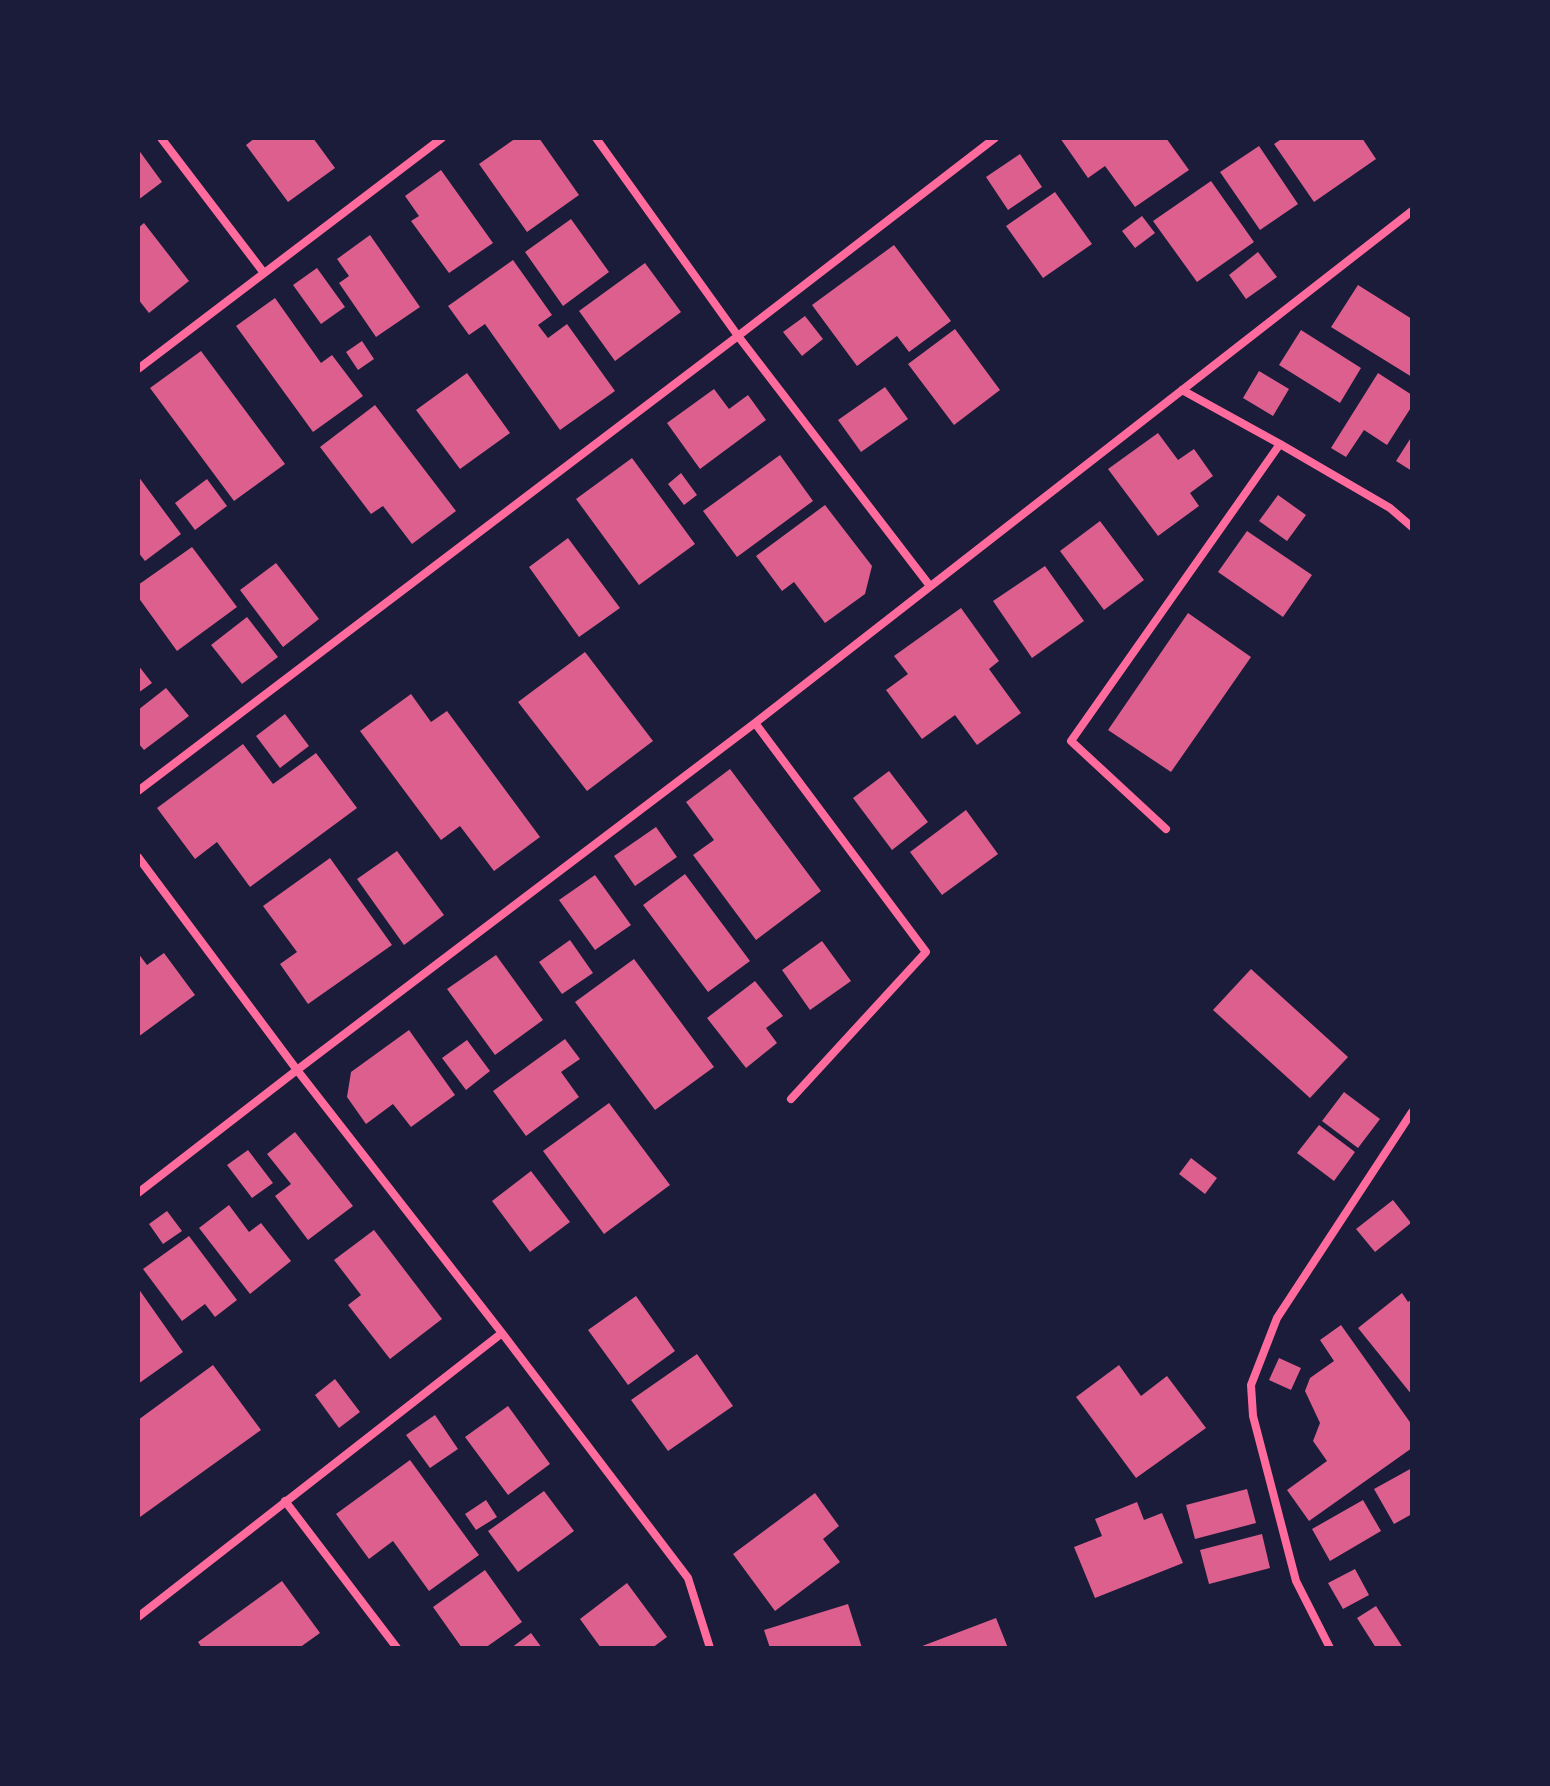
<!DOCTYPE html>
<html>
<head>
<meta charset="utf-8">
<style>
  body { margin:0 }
  #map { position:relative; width:1550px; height:1786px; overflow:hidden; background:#1b1b3a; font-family:Manrope,sans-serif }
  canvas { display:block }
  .frame { position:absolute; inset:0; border:140px solid #1b1b3a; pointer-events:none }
</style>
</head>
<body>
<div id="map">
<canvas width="1550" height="1786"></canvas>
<div class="frame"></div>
</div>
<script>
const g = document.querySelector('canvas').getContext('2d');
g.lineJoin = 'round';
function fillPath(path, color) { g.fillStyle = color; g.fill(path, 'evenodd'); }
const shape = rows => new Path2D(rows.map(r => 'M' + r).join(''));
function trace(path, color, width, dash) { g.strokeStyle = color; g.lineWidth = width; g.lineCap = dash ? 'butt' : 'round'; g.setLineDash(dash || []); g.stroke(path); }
fillPath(shape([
  [255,138,313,138,335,168,288,202,246,145],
  [516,138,539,138,579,195,527,232,479,164],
  [1060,138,1166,138,1189,170,1135,207,1105,166,1088,178],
  [1283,138,1362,138,1376,159,1314,202,1274,144],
  [1259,146,1298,204,1260,230,1220,172],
  [138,149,162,182,138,200],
  [1020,154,1042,187,1008,210,986,177],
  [441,170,493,243,449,273,411,221,419,216,405,196],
  [1211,181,1254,242,1197,282,1153,221],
  [1055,192,1092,244,1043,278,1006,226],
  [1142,216,1155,233,1135,248,1122,231],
  [571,219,609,272,563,306,525,252],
  [144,223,189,281,149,313,138,299,138,228],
  [370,235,420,307,376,337,339,283,349,276,337,259],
  [894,245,951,321,909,352,897,336,857,366,812,305],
  [1258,252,1277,277,1246,299,1229,275],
  [513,260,552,315,538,325,548,338,567,324,615,391,560,430,485,324,469,335,448,306],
  [645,263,681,312,615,361,579,311],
  [317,268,345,307,321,324,293,285],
  [1358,285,1412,319,1412,377,1331,327],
  [275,298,321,363,332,355,363,396,313,432,236,326],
  [805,316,823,339,802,356,783,332],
  [955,329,1000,390,954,425,908,364],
  [1301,330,1361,368,1340,403,1279,365],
  [362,341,374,359,358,370,346,352],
  [201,351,285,464,234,501,150,388],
  [1259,371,1289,389,1273,416,1243,398],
  [467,373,510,433,460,469,416,410],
  [1378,373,1412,395,1412,406,1387,445,1364,430,1346,457,1331,448],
  [885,387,908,419,861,452,838,420],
  [714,389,729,409,748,395,766,420,700,469,667,423],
  [375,405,456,511,412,544,383,506,371,514,320,447],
  [1158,433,1178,460,1194,449,1213,476,1190,493,1199,506,1158,536,1108,469],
  [1412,436,1412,471,1396,461],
  [780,455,813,501,737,557,703,511],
  [632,458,695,544,639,585,576,499],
  [681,473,697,495,684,505,668,484],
  [138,476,181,534,145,561,138,552],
  [207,479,227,506,195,530,175,503],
  [1278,495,1306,515,1287,541,1259,521],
  [825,505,872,566,865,594,825,623,794,582,782,591,756,556],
  [1100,521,1144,580,1104,610,1060,551],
  [1247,531,1312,575,1283,617,1218,572],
  [568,538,620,608,579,637,529,567],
  [192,547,237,607,177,651,138,597,138,585],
  [276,563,319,619,283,647,240,590],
  [1045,566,1084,621,1032,658,993,601],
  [961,608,999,661,989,669,1021,713,977,745,955,715,922,739,886,690,908,674,894,656],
  [1188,613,1251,657,1171,772,1108,730],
  [247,617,278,657,242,684,211,645],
  [585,652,653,741,587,791,518,702],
  [138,665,152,683,138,693],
  [166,688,189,716,144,750,138,743,138,710],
  [411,694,431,722,447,711,540,837,494,871,460,826,441,840,360,731],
  [285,714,309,746,280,768,256,736],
  [243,744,273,784,316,753,357,808,250,887,217,842,195,859,157,808],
  [730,769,821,891,756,940,693,855,714,840,686,802],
  [889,771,928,822,892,850,853,798],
  [966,810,998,854,942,895,910,852],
  [656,827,677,857,635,886,614,856],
  [397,851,444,915,404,945,357,879],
  [330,858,392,945,308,1004,280,964,297,952,263,906],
  [685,874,750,961,708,992,643,905],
  [595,875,631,925,595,950,559,900],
  [570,940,593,973,562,994,539,962],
  [822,941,851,981,810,1010,782,970],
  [138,953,147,965,164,953,195,995,138,1037],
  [496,955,543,1020,495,1055,447,989],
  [634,959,714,1067,655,1110,575,1002],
  [1251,969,1348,1057,1310,1098,1213,1010],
  [755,981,783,1016,766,1028,777,1043,746,1068,707,1018],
  [409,1030,455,1095,411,1127,393,1104,366,1124,347,1097,351,1072],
  [565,1039,580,1059,561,1072,579,1097,526,1136,493,1091],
  [467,1040,490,1071,466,1090,442,1058],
  [1344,1092,1380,1119,1358,1148,1322,1121],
  [609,1103,670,1185,604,1234,543,1151],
  [1319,1125,1355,1152,1334,1181,1297,1153],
  [295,1132,353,1206,308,1240,275,1196,291,1184,267,1154],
  [248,1150,273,1183,252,1198,227,1165],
  [1191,1158,1217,1178,1205,1194,1179,1174],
  [531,1171,570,1222,530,1252,492,1201],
  [1393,1200,1411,1223,1375,1252,1356,1229],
  [229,1205,249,1232,261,1223,291,1261,250,1294,199,1228],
  [167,1211,182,1231,163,1244,149,1224],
  [374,1230,442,1319,390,1359,348,1305,361,1295,334,1260],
  [189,1236,237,1300,215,1317,205,1304,182,1321,143,1269],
  [138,1288,183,1352,138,1384],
  [1402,1293,1408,1302,1412,1299,1412,1395,1358,1328],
  [636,1296,675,1351,628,1385,588,1330],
  [1341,1325,1412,1425,1412,1448,1309,1521,1287,1490,1327,1461,1313,1441,1320,1423,1305,1391,1310,1378,1334,1361,1320,1340],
  [697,1354,733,1406,668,1451,631,1400],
  [1279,1358,1301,1368,1291,1390,1269,1380],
  [213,1365,261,1430,140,1517,138,1514,138,1420],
  [1119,1365,1141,1396,1167,1376,1206,1428,1136,1478,1076,1397],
  [335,1379,360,1412,339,1428,315,1395],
  [508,1406,550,1464,508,1495,465,1437],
  [435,1415,458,1449,430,1468,406,1435],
  [410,1460,479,1555,429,1591,393,1541,369,1559,336,1514],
  [1412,1468,1412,1514,1394,1524,1374,1489],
  [1247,1489,1256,1523,1195,1539,1186,1505],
  [544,1491,574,1531,518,1572,488,1531],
  [815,1493,839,1526,823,1539,840,1562,775,1611,733,1554],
  [486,1500,497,1517,476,1530,465,1514],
  [1363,1500,1381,1531,1330,1561,1312,1529],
  [1137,1502,1144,1520,1162,1513,1183,1563,1095,1598,1074,1547,1102,1536,1095,1519],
  [1262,1534,1270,1568,1209,1584,1200,1550],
  [1355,1569,1369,1595,1343,1609,1328,1583],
  [485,1570,522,1622,485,1648,462,1648,433,1607],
  [282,1581,320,1633,299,1648,202,1648,198,1642],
  [627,1583,667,1637,652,1648,601,1648,580,1619],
  [848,1604,862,1648,770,1648,764,1630],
  [1376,1606,1403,1648,1376,1648,1357,1618],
  [996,1618,1008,1648,917,1648],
  [531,1633,542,1648,511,1648]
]), '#dd5f8e');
trace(shape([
  [161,138,264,273],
  [596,138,738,336,930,586],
  [138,369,442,138],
  [1182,390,1280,444,1390,508,1412,527],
  [755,723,926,952,791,1099],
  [138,791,738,336,995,138],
  [1166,829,1071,741,1280,444],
  [138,857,297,1070,502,1333,688,1578,710,1648],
  [138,1193,297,1070,755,723,1412,211],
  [285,1501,397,1648],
  [138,1617,502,1333],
  [1330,1648,1296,1581,1253,1416,1251,1385,1277,1318,1412,1112]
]), '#ff6b9d', 8);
</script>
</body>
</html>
